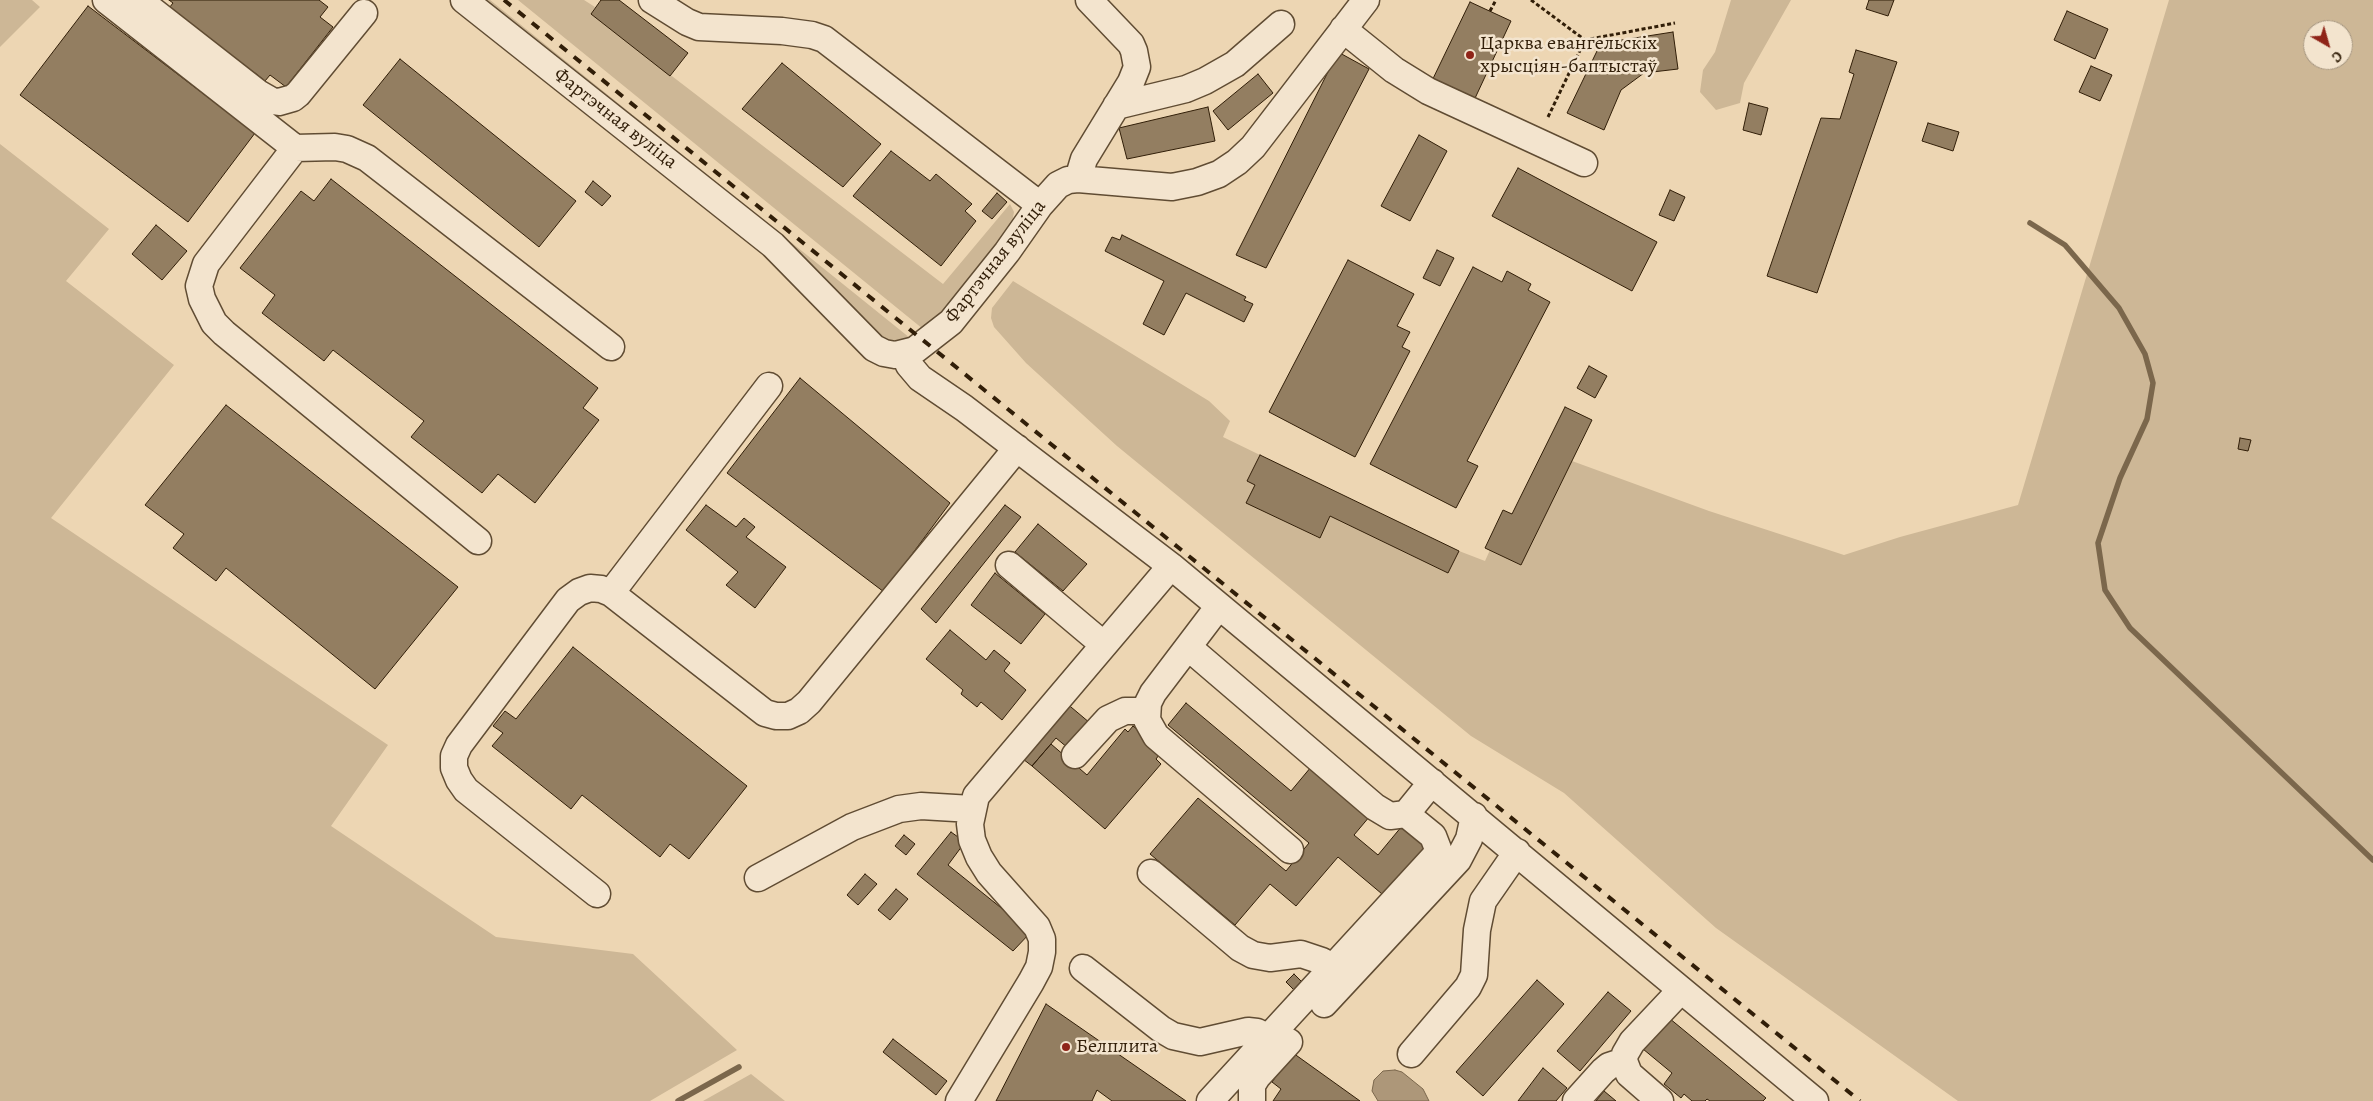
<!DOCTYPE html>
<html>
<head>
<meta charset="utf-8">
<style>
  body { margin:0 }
  #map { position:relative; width:2373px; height:1101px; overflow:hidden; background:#edd6b3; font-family:Alegreya,serif }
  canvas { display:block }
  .north { position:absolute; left:2303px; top:20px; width:50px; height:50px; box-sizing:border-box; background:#f3e4ce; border:1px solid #a5957f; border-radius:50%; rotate:142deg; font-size:14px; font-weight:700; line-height:20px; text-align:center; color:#311e08 }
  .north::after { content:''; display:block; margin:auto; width:18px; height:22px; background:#8f2418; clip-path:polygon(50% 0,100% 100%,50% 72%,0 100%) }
</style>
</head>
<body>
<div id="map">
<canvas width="2373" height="1101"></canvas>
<div class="north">С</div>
</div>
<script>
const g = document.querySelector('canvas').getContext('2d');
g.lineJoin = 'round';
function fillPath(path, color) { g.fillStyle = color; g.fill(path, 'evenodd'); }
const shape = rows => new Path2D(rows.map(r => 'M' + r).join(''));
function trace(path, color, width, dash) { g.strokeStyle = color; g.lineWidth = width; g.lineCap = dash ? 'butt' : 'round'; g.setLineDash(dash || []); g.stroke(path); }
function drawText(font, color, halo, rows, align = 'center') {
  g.font = font + ' Alegreya,serif'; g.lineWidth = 5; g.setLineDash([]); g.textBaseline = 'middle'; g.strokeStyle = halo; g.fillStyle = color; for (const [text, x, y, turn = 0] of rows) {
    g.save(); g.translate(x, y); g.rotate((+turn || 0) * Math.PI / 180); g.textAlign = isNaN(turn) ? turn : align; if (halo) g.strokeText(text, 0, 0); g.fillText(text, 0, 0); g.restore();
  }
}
fillPath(shape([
  [0,0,32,0,40,7,0,47],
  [477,0,490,0,910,338,901,343,884,341],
  [518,0,584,0,595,7,591,14,943,284,1010,204,1014,212,1012,223,942,312,923,329],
  [1731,0,1791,0,1744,83,1740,103,1716,110,1700,92,1703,70,1715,52],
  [2169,0,2373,0,2373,1101,1958,1101,1716,928,1564,793,1471,736,1117,446,1026,363,994,327,991,318,992,308,1013,281,1209,401,1230,421,1223,437,1260,455,1247,481,1255,485,1247,503,1319,538,1330,516,1448,573,1459,551,1485,561,1490,550,1521,565,1572,461,1709,511,1844,555,1900,537,2018,505],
  [2313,30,2343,30,2343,60,2313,60],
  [0,144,109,229,66,281,174,365,51,518,388,745,331,826,496,937,633,954,737,1050,650,1101,0,1101],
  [751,1074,785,1101,703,1101]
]), '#cdb796');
const water = shape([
  [1395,1070,1402,1072,1423,1089,1429,1101,1378,1101,1372,1091,1374,1080,1383,1071,1395,1070]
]);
fillPath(water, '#ad9779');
trace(water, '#7b674c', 1);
trace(shape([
  [2030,223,2065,245,2119,308,2145,354,2153,383,2147,419,2120,478,2098,543,2105,590,2130,628,2373,860],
  [678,1101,739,1067]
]), '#7b674c', 5.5);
const building = shape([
  [169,0,319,0,328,7,320,17,333,27,286,87,270,75,265,81,255,73,251,78,166,12,173,3,169,0],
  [601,0,619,0,688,53,670,76,591,14,601,0],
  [1869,0,1894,0,1888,16,1866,9,1869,0],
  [1470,2,1511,21,1470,109,1428,89,1470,2],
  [88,6,255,133,188,222,20,95,88,6],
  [2067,11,2108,29,2095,59,2054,40,2067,11],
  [1673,32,1678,69,1644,73,1621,90,1604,130,1567,113,1597,51,1609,42,1673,32],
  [1856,50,1897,62,1817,293,1767,276,1821,118,1840,119,1854,74,1849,72,1856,50],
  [1338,52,1369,69,1266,268,1236,255,1338,52],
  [400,59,576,201,539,247,363,105,400,59],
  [782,63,881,144,843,187,742,109,782,63],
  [2091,66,2112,75,2100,101,2079,92,2091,66],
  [1258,74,1273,93,1228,130,1213,111,1258,74],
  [1749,103,1768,108,1761,135,1743,130,1749,103],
  [1208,107,1215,141,1127,159,1119,128,1208,107],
  [1928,123,1959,132,1953,151,1922,141,1928,123],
  [1419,135,1447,151,1410,221,1381,206,1419,135],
  [891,151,930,181,936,174,972,204,965,211,976,221,941,266,853,196,891,151],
  [1518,168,1657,242,1632,291,1492,216,1518,168],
  [331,179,598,388,583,408,599,420,535,503,498,474,482,493,411,437,424,421,333,350,324,361,262,313,275,295,240,268,301,191,314,201,331,179],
  [593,181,611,196,602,206,585,192,593,181],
  [1670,190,1685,197,1674,221,1659,215,1670,190],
  [997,193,1007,202,992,219,982,211,997,193],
  [156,225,187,251,162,280,132,254,156,225],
  [1122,235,1246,297,1244,300,1253,304,1244,322,1186,293,1164,335,1143,324,1164,281,1105,251,1112,237,1120,240,1122,235],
  [1437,250,1454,258,1440,286,1423,278,1437,250],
  [1348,260,1414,294,1397,326,1410,332,1402,347,1410,351,1355,457,1269,412,1348,260],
  [1473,267,1502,282,1507,271,1531,284,1528,290,1550,302,1467,461,1478,466,1456,508,1370,464,1473,267],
  [1589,366,1607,376,1595,398,1577,388,1589,366],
  [800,378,950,503,884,592,727,473,800,378],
  [226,405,458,587,375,689,226,568,216,581,173,548,184,534,145,505,226,405],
  [1565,407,1592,420,1521,565,1485,548,1503,510,1512,514,1565,407],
  [2240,438,2251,440,2248,451,2238,449,2240,438],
  [1260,455,1459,551,1448,573,1330,516,1320,538,1246,503,1255,485,1247,481,1260,455],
  [706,505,736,527,744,518,755,527,746,537,786,567,755,608,726,585,738,572,686,530,706,505],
  [1005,505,1021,517,936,623,921,609,1005,505],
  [1038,524,1087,564,1063,591,1015,552,1038,524],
  [995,573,1045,614,1021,644,971,605,995,573],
  [950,630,986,660,994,650,1010,663,1004,671,1026,690,1002,720,981,702,977,707,961,694,963,690,926,659,950,630],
  [573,647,747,786,689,859,670,844,660,857,582,795,571,809,492,746,503,733,493,726,505,711,516,719,573,647],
  [1065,702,1090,723,1068,748,1056,738,1032,766,1019,756,1065,702],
  [1186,703,1291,791,1311,767,1370,816,1354,835,1378,855,1407,820,1435,844,1388,899,1338,857,1296,906,1270,884,1235,925,1150,854,1198,798,1286,871,1309,843,1168,725,1186,703],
  [1133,726,1162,751,1156,759,1161,764,1105,829,1032,766,1051,744,1087,775,1125,729,1128,732,1133,726],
  [951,832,965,842,948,865,1031,932,1013,951,917,874,951,832],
  [904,835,915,844,906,855,895,846,904,835],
  [865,874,877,884,858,905,847,895,865,874],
  [896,889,908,899,890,920,878,910,896,889],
  [1294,974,1302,982,1294,990,1286,982,1294,974],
  [1537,980,1564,1004,1483,1096,1456,1072,1537,980],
  [1608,992,1631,1011,1580,1071,1557,1051,1608,992],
  [1046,1004,1186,1101,1112,1101,1097,1090,1092,1101,996,1101,1046,1004],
  [1669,1018,1766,1098,1763,1101,1710,1101,1707,1099,1705,1101,1692,1101,1684,1094,1681,1098,1664,1084,1672,1073,1643,1049,1669,1018],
  [893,1039,947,1081,936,1095,883,1052,893,1039],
  [1293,1053,1360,1101,1273,1101,1281,1089,1272,1082,1293,1053],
  [1543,1068,1567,1088,1556,1101,1518,1101,1543,1068],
  [1604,1091,1616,1101,1596,1101,1604,1091]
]);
fillPath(building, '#937e61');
trace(building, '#311e08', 1);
const minor = shape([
  [106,0,295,148,206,264,199,286,202,299,214,323,224,333,478,541],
  [139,0,258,93,272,101,279,102,293,98,298,94,364,13],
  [464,0,773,245,874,348,884,353,895,355,915,350,951,322,1007,252,1040,205,1058,185,1068,180,1078,179,1172,187,1197,182,1219,174,1237,162,1253,147,1366,0],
  [652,0,687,22,699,27,782,31,812,35,824,39,1040,205],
  [1343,29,1394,70,1428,91,1584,163],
  [1116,106,1186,89,1205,81,1235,64,1281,24],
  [295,148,335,147,347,149,367,158,611,347],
  [1078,179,1084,159,1131,82,1137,67,1134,51,1131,44,1089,0],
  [904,354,909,365,920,378,964,408,1171,566,1815,1101],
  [1009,565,1104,645],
  [611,593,769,386],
  [1219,606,1153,693,1148,703,1147,720,1156,736,1290,850],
  [1188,647,1375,807,1390,816,1406,814],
  [1075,755,1108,719,1125,711,1146,711],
  [1151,873,1240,948,1253,955,1270,958,1301,954,1322,961,1332,969],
  [758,878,852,827,899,809,921,806,972,809],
  [597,894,466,790,459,780,454,768,454,756,459,745,568,600,579,592,590,588,601,589,611,593,765,713,776,716,788,716,799,711,809,702,1017,448],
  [1083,968,1161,1029,1173,1036,1200,1042,1248,1031,1257,1032,1269,1038],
  [1324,1004,1458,860,1469,839,1474,816],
  [1411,1054,1468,987,1474,975,1477,930,1483,901,1517,852],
  [959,1101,1031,982,1039,967,1042,952,1042,939,1037,927,989,873,979,857,972,840,970,824,976,796,1171,566],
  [1210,1101,1436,855,1438,849,1433,836,1406,814,1432,782],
  [1252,1101,1252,1085,1257,1077,1289,1042],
  [1576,1101,1603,1071,1609,1066,1624,1061],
  [1660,1101,1629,1074,1624,1061,1625,1054,1632,1042,1681,990]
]);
trace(minor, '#604c33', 29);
trace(shape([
  [1531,0,1585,40],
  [1490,11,1496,0],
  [1548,117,1585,40,1675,23]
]), '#311e08', 3, [4, 2.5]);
trace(minor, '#f3e4ce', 26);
trace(shape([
  [504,0,1860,1101]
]), '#311e08', 4, [9, 9]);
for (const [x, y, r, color] of [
  [1470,55,5,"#8f2418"],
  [1066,1047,5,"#8f2418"]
]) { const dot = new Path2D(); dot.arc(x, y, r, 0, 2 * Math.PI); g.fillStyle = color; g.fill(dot); trace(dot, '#f3e4ce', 2); }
drawText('20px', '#311e08', '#f3e4ce', [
  ["Царква евангельскіх",1480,44],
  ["хрысціян-баптыстаў",1480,67],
  ["Белплита",1076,1047]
], 'left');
drawText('20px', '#311e08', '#f3e4ce', [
  ["Фартэчная вуліца",615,119,38],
  ["Фартэчная вуліца",996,262,-52]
]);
</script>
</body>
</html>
